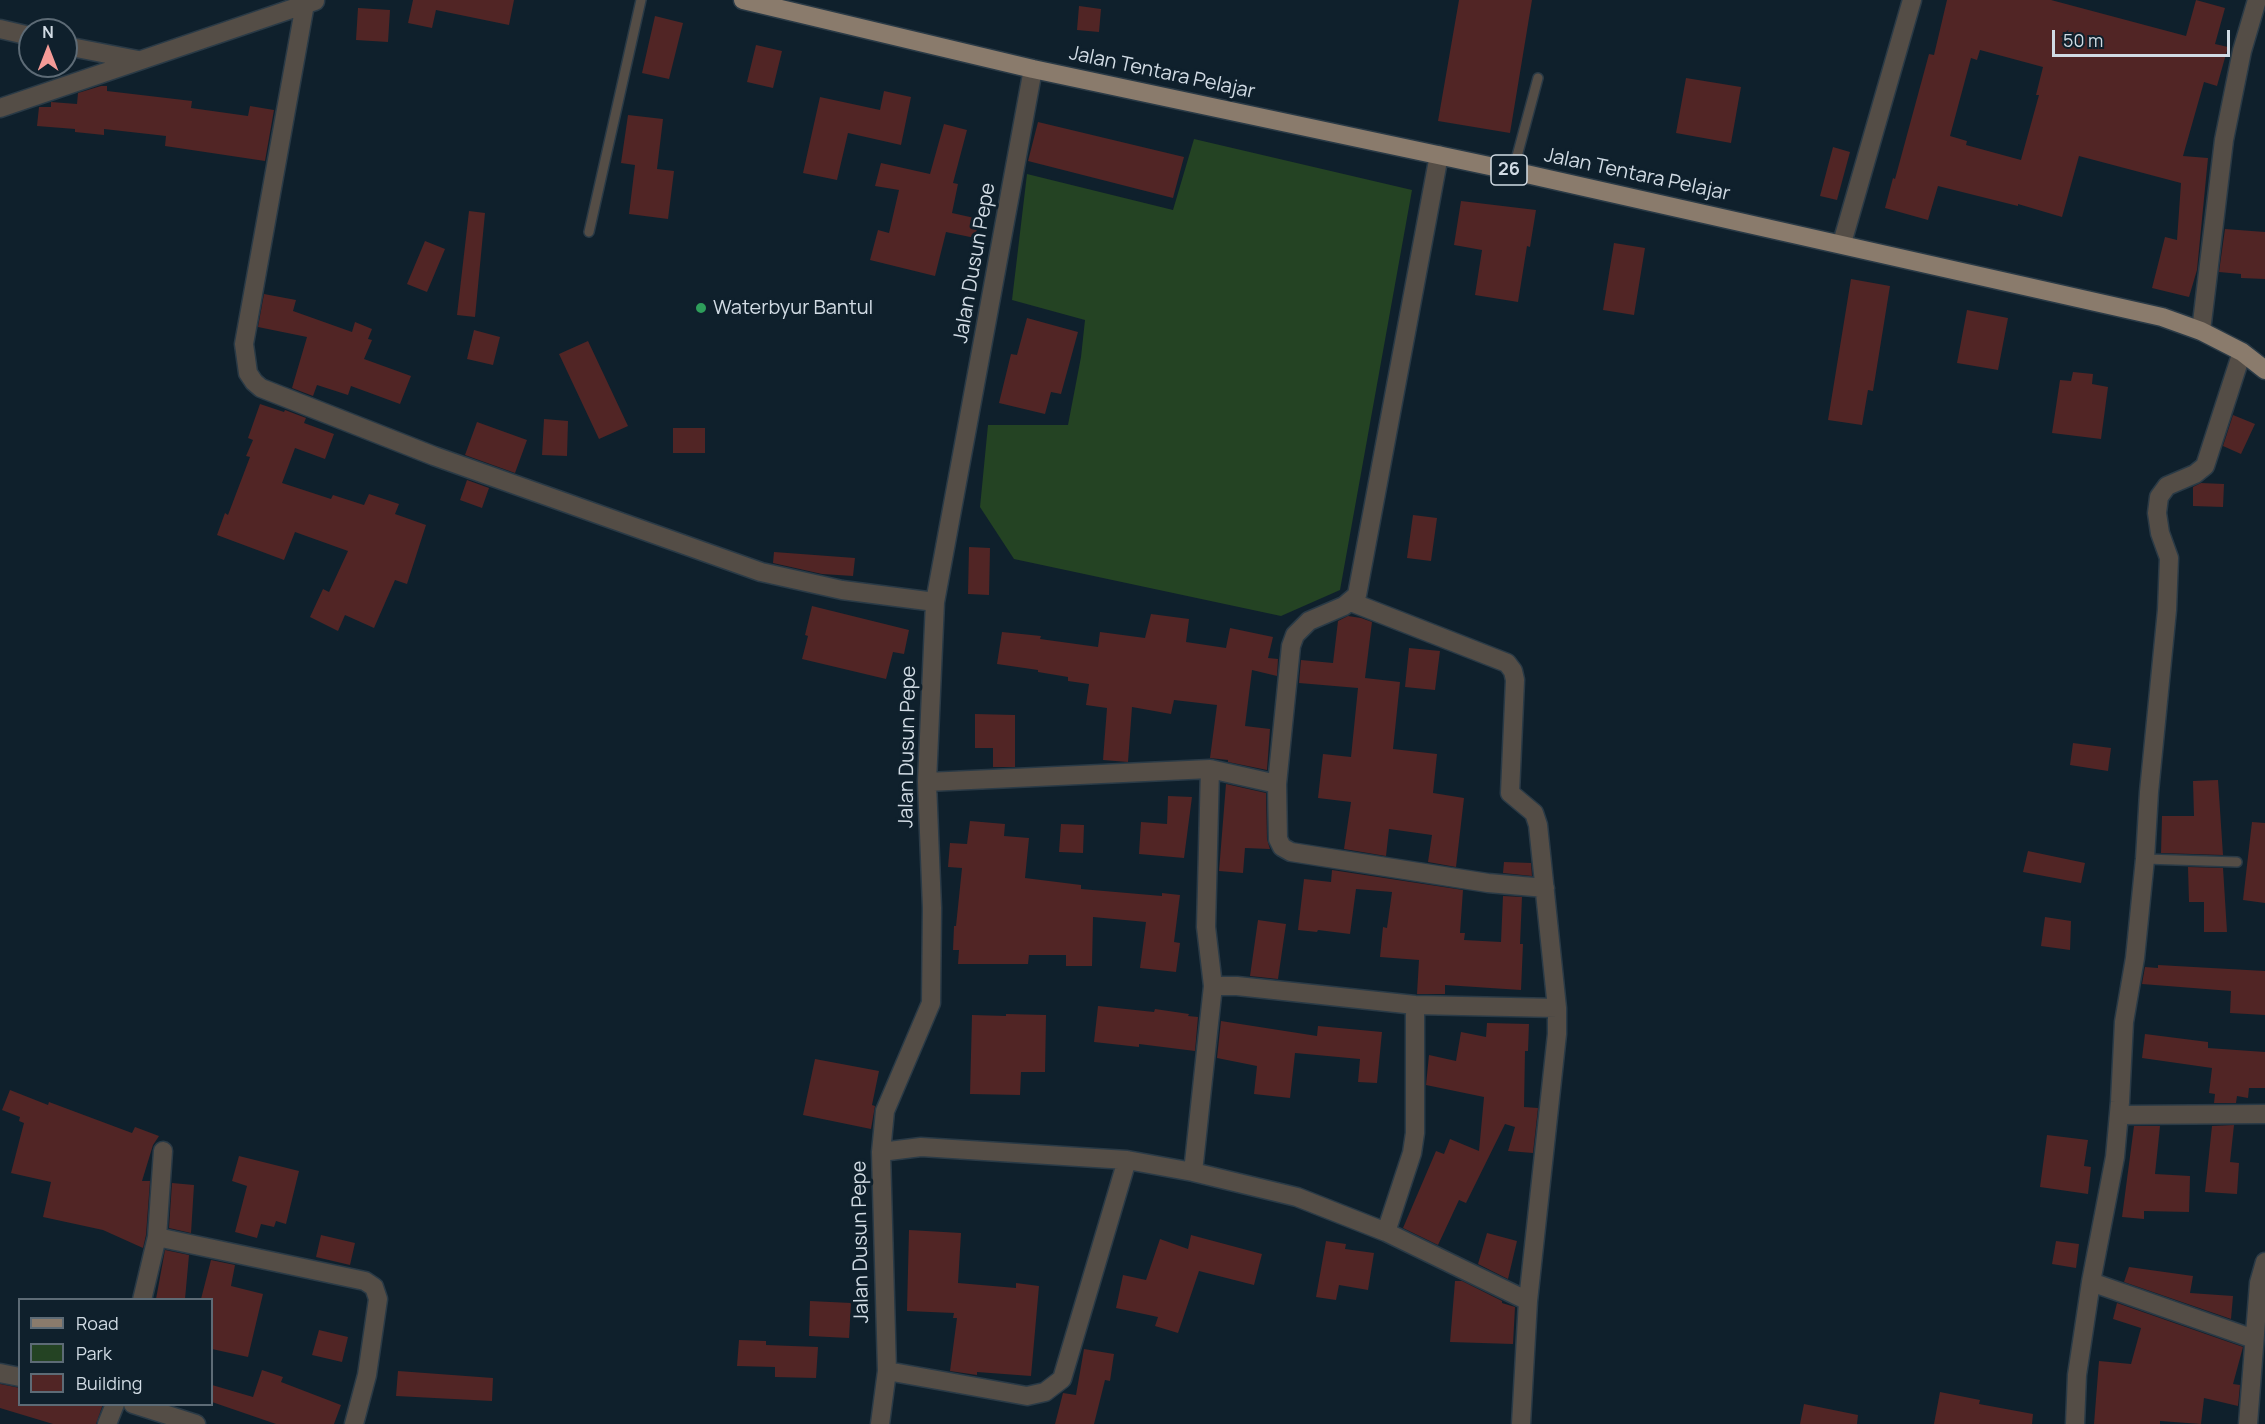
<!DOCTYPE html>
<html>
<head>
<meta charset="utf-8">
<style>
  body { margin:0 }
  #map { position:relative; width:2265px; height:1424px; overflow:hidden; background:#0f202c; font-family:Manrope,sans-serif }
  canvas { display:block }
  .legend { position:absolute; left:18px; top:1298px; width:195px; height:108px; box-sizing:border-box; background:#0f202c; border:2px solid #5d6b76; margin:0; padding:8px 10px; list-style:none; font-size:18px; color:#d1dbe4 }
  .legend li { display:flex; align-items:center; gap:12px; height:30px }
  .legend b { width:30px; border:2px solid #5d6b76 }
  .north { position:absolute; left:18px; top:18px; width:60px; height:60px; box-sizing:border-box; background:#0f202c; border:2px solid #5d6b76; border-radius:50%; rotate:0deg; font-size:16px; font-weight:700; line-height:24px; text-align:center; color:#d1dbe4 }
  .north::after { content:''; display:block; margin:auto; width:21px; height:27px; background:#f59b97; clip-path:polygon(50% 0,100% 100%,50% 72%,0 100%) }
  .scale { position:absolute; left:2052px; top:30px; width:178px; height:27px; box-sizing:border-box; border:3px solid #d1dbe4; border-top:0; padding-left:8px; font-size:18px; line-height:21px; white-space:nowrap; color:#d1dbe4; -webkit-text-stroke:4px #0f202c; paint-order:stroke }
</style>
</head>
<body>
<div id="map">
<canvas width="2265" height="1424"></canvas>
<ul class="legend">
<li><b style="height:8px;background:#8a7b6c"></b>Road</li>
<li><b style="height:16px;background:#244323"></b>Park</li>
<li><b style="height:16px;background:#512525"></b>Building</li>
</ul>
<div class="north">N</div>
<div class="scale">50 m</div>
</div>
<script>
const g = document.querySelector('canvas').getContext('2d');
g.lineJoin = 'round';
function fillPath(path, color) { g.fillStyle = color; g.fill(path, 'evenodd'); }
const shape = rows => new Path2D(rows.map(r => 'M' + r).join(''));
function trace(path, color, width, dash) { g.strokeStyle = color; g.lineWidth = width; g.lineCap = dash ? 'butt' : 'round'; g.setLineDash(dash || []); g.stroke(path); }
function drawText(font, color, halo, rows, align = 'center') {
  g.font = font + ' Manrope,sans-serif'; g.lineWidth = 6; g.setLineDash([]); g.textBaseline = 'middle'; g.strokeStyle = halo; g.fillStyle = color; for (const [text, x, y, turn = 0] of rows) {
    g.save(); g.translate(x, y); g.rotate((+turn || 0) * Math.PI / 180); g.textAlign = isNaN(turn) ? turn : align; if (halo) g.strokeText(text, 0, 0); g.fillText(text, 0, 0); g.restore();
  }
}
fillPath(shape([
  [1194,139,1412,190,1340,590,1281,616,1014,559,980,507,988,425,1068,425,1081,357,1085,320,1012,300,1027,174,1173,210]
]), '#244323');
fillPath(shape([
  [413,0,514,0,509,25,436,10,432,28,408,23],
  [1459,0,1532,0,1510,133,1438,121],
  [1947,0,2051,0,2186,36,2196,0,2225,8,2215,44,2228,47,2217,86,2204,82,2183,156,2208,158,2197,270,2189,297,2152,288,2165,237,2177,240,2181,183,2079,156,2062,217,2018,204,2018,206,1938,186,1928,220,1885,208,1893,178,1895,179,1929,54,1934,55],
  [1980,50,2043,67,2036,95,2039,95,2021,160,1966,145,1967,141,1950,136,1971,58,1977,60],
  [1079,6,1101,9,1099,32,1077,30],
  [358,8,390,10,388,42,356,40],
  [655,16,683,23,669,79,642,73],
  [756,45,782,51,773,88,747,82],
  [1686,78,1741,87,1731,143,1676,133],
  [101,86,107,86,107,91,192,101,191,108,248,116,250,106,274,110,265,161,165,146,166,136,104,129,104,135,75,132,75,129,37,126,39,107,51,107,51,102,77,104,78,93],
  [884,91,911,97,901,145,848,133,837,180,803,173,820,97,880,110],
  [628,115,663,119,657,169,674,171,668,219,629,214,635,165,621,163],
  [1038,122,1184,157,1173,198,1028,161],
  [944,124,967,130,953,183,958,184,952,213,979,219,975,238,946,232,935,276,870,260,878,230,889,233,899,190,875,186,881,163,930,174],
  [1833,147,1850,152,1837,200,1820,196],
  [1461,201,1536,210,1530,247,1527,246,1518,302,1475,295,1482,250,1454,245],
  [469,211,485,213,475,317,457,315],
  [2225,229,2265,232,2265,279,2241,278,2241,274,2219,272],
  [425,241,445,249,427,292,407,284],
  [1614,243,1645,248,1634,315,1603,310],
  [1851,279,1890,286,1873,391,1868,390,1862,425,1828,420],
  [264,294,296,300,293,311,352,332,355,322,372,329,368,339,372,340,364,359,411,376,400,404,351,386,348,395,317,385,313,396,292,388,307,337,258,327],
  [1967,310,2008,318,1998,370,1957,363],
  [1027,318,1078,332,1061,394,1051,392,1045,414,999,403,1011,354,1017,355],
  [474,330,500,337,493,365,467,359],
  [588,341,628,426,599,439,559,354],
  [2073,372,2093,374,2092,384,2108,387,2101,439,2052,433,2060,380,2071,381],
  [260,404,284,412,285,410,306,418,304,423,334,434,325,459,295,448,282,483,331,499,333,495,364,505,369,494,399,504,395,514,426,525,407,584,395,580,374,628,345,615,338,631,310,617,323,589,329,592,348,551,295,532,284,560,217,535,225,513,228,515,250,457,246,456,253,440,248,438],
  [2233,415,2255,424,2241,454,2223,446],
  [544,419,568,421,567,456,542,455],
  [477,422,527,440,515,473,465,455],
  [673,428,705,428,705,453,673,453],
  [467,480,489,488,482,508,460,500],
  [2201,483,2224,484,2223,507,2193,506,2193,487],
  [1413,515,1437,518,1431,561,1407,558],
  [969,547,990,548,989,595,968,594],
  [774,552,855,558,853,576,822,574,773,563],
  [812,606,909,630,904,654,893,652,886,679,802,659,808,636,805,635],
  [1151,614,1189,619,1186,642,1226,648,1230,628,1273,637,1268,658,1278,659,1277,676,1252,670,1245,726,1270,729,1267,770,1228,762,1228,760,1210,758,1217,705,1174,700,1171,714,1132,707,1128,762,1103,760,1107,708,1086,705,1089,684,1068,681,1068,677,1038,672,1038,670,997,664,1002,632,1041,636,1040,639,1098,647,1100,632,1145,638],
  [1348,616,1361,618,1372,622,1365,678,1400,682,1393,749,1437,754,1433,793,1464,798,1456,867,1428,862,1432,835,1389,829,1386,856,1344,849,1351,802,1318,798,1323,754,1351,757,1358,688,1299,683,1301,660,1333,663,1338,621],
  [1409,648,1440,651,1435,690,1405,687],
  [975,714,1015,715,1015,767,993,767,993,748,975,748],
  [2073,743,2111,748,2108,771,2070,765],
  [2218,780,2223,855,2161,853,2162,816,2194,816,2193,781],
  [1226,784,1266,793,1267,839,1270,849,1245,848,1243,873,1219,871],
  [1168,796,1192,797,1184,858,1139,854,1141,822,1167,824],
  [970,821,1005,824,1004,836,1029,838,1025,878,1081,885,1081,889,1162,896,1162,893,1180,895,1174,942,1180,943,1176,972,1140,968,1146,922,1093,917,1092,966,1066,966,1066,955,1029,955,1028,964,958,964,959,950,953,950,954,926,956,926,962,868,948,867,950,843,967,844],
  [2252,822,2265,823,2265,903,2243,900],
  [1061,824,1084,825,1083,853,1059,852],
  [2028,851,2085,863,2081,883,2023,872],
  [1504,862,1531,863,1532,876,1503,873],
  [2188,867,2223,868,2227,932,2204,932,2204,902,2189,902],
  [1332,870,1463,890,1460,933,1465,933,1464,940,1501,942,1503,896,1522,897,1520,944,1523,944,1521,990,1445,985,1445,994,1417,994,1419,960,1380,957,1383,927,1387,928,1392,892,1356,889,1350,934,1318,930,1317,932,1298,930,1304,879,1331,882],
  [2045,917,2071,921,2070,950,2041,946],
  [1258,920,1286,924,1278,979,1250,976],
  [2158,965,2265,971,2265,1015,2230,1013,2231,991,2142,984,2145,967,2158,968],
  [1098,1006,1154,1012,1155,1009,1189,1014,1188,1016,1198,1017,1195,1051,1139,1044,1139,1047,1094,1042],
  [1006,1014,1046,1015,1045,1072,1021,1072,1020,1095,970,1094,972,1015,1006,1016],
  [1221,1021,1317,1036,1318,1026,1382,1032,1377,1083,1358,1082,1360,1059,1295,1053,1290,1098,1254,1094,1257,1066,1217,1058],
  [1487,1023,1529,1024,1528,1051,1525,1051,1524,1107,1538,1108,1533,1153,1508,1151,1515,1127,1505,1124,1466,1203,1459,1200,1438,1245,1403,1228,1436,1151,1444,1154,1450,1139,1479,1151,1484,1097,1426,1085,1429,1055,1456,1061,1461,1032,1486,1037],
  [2145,1034,2208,1042,2208,1048,2265,1052,2265,1088,2249,1088,2248,1098,2237,1096,2236,1103,2214,1103,2215,1094,2209,1093,2212,1068,2142,1058],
  [815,1059,879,1071,872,1105,875,1106,871,1129,803,1115],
  [10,1090,48,1105,49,1102,132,1133,135,1127,159,1136,153,1145,142,1181,150,1181,146,1235,143,1248,103,1230,43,1217,51,1182,11,1173,24,1123,19,1121,20,1117,2,1110],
  [2234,1125,2230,1162,2239,1163,2237,1194,2205,1192,2212,1126],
  [2134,1126,2160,1126,2155,1174,2190,1176,2189,1212,2144,1211,2144,1219,2122,1217],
  [2047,1135,2088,1140,2084,1166,2091,1167,2088,1194,2040,1187],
  [239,1156,299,1171,286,1224,276,1221,274,1227,261,1224,257,1238,235,1232,247,1186,232,1181],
  [172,1183,194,1185,191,1233,169,1228],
  [909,1230,961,1233,958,1283,1016,1288,1016,1283,1039,1286,1031,1376,977,1372,977,1375,950,1371,957,1318,953,1318,954,1313,907,1311],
  [1487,1233,1517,1241,1508,1279,1478,1264],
  [321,1235,355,1243,350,1265,316,1257],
  [1191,1235,1262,1254,1254,1285,1199,1271,1178,1333,1155,1326,1158,1317,1116,1308,1123,1275,1146,1280,1160,1239,1188,1249],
  [1326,1241,1346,1244,1345,1249,1374,1253,1368,1290,1339,1285,1336,1300,1316,1297],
  [2056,1241,2079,1244,2076,1268,2052,1264],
  [165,1250,189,1255,185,1299,156,1299],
  [211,1260,235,1265,231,1286,263,1294,248,1357,212,1349,212,1299,201,1299],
  [2129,1267,2193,1276,2190,1293,2233,1296,2231,1319,2124,1282],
  [1455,1281,1462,1281,1502,1301,1502,1303,1515,1307,1513,1344,1450,1342],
  [810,1301,851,1303,849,1338,809,1336],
  [2117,1303,2243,1347,2233,1384,2240,1385,2238,1406,2204,1398,2201,1424,2160,1421,2160,1424,2094,1424,2099,1361,2131,1364,2141,1328,2113,1319],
  [319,1330,348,1337,342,1362,312,1355],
  [739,1340,766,1341,766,1345,818,1347,816,1378,775,1377,775,1367,737,1366],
  [1084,1349,1114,1354,1110,1381,1105,1380,1094,1424,1055,1424,1063,1393,1076,1395],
  [262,1370,283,1377,281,1382,341,1405,334,1424,276,1424,212,1402,212,1385,253,1397],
  [398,1371,493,1378,492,1401,396,1396],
  [0,1384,20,1388,20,1404,103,1404,96,1424,53,1424,0,1408],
  [1940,1392,1980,1400,1979,1404,2033,1414,2032,1424,1934,1424],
  [1804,1404,1858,1415,1857,1424,1800,1424]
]), '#512525');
const service = shape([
  [1513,171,1538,78],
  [589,232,641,0],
  [2145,859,2237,862]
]);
const minor = shape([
  [305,4,244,344,248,373,254,382,261,388,434,456,761,572,842,590,935,602],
  [0,29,30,36],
  [66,46,138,60],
  [0,108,315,1],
  [1842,243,1912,0],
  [2201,331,2224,140,2242,51,2257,0],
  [1351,602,1507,663,1513,671,1515,680,1510,793,1534,813,1538,825,1557,1008,1557,1034,1528,1301,1521,1424],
  [927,782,1210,769,1277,784,1278,839,1282,847,1291,852,1488,883,1545,888],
  [1277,784,1291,646,1295,635,1309,621,1344,606,1357,595,1439,155],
  [1213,986,1237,986,1415,1005,1557,1008],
  [2119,1115,2265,1114],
  [881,1152,921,1147,1127,1160,1193,1172,1297,1197,1386,1232,1528,1301],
  [1193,1172,1213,986,1206,927,1210,769],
  [1386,1232,1412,1153,1415,1133,1415,1005],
  [157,1237,365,1281,374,1287,378,1299,367,1375,354,1424],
  [2091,1282,2254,1339],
  [142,1300,157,1237,163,1151],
  [887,1371,1027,1396,1045,1392,1062,1379,1127,1160],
  [0,1373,20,1377],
  [133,1404,196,1424],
  [107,1424,115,1404],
  [880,1424,887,1371,881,1152,885,1111,931,1003,932,908,927,782,935,602,1033,69],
  [2075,1424,2077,1375,2091,1282,2115,1157,2120,1102,2124,1022,2135,958,2145,859,2149,792,2167,610,2169,558,2160,533,2157,513,2159,497,2167,486,2195,474,2205,466,2242,352],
  [2248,1424,2259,1283,2265,1262]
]);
const primary = shape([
  [743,0,1033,69,1513,171,2162,317,2201,331,2242,352,2265,370]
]);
trace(service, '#2a3a46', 12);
trace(minor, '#2a3a46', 21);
trace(primary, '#2a3a46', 21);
trace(service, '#544d46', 9);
trace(minor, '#544d46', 18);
trace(primary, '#8a7b6c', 18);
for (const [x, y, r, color] of [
  [701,308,6,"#2e9e5b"]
]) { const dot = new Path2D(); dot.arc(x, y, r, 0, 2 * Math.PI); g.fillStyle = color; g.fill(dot); trace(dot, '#0f202c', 2); }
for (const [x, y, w] of [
  [1509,170,36]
]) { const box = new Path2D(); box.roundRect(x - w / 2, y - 15, w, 30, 4.5); g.fillStyle = '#0f202c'; g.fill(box); trace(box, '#d1dbe4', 1.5); }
drawText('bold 18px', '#d1dbe4', null, [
  ["26",1509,170]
]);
drawText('20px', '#d1dbe4', '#0f202c', [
  ["Jalan Tentara Pelajar",1162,73,12],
  ["Jalan Tentara Pelajar",1637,175,12],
  ["Jalan Dusun Pepe",975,263,-80],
  ["Jalan Dusun Pepe",908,747,-89],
  ["Jalan Dusun Pepe",861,1242,-91]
]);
drawText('20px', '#d1dbe4', '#0f202c', [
  ["Waterbyur Bantul",713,308]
], 'left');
</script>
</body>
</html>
